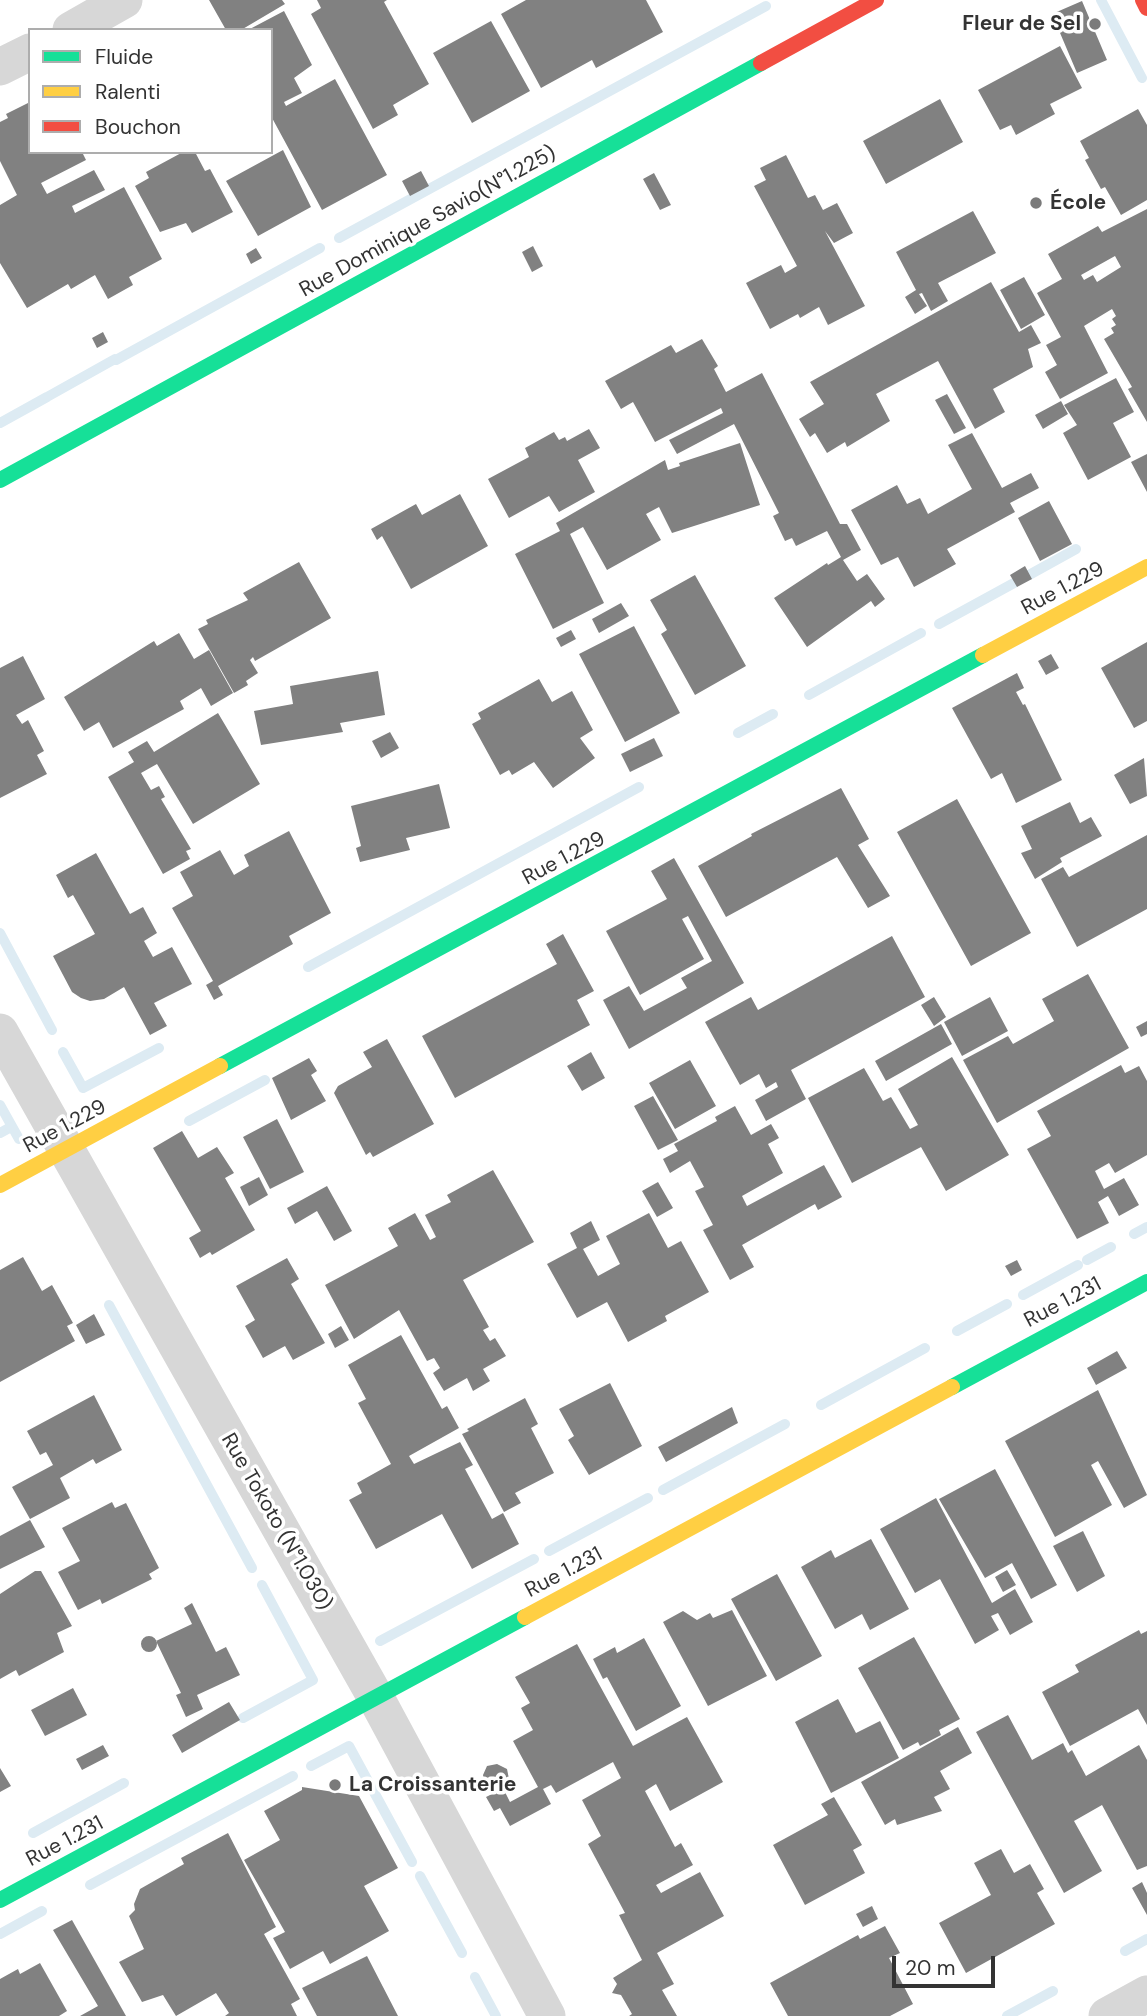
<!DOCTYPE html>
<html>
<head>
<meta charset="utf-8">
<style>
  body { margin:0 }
  #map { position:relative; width:1147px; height:2016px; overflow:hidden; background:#fff; font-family:"DM Sans",sans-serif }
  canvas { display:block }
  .legend { position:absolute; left:28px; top:28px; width:245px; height:126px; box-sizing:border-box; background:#fff; border:2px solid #adadad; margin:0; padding:9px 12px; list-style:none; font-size:21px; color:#333 }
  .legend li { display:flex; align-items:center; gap:14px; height:35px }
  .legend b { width:35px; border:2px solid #adadad }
  .scale { position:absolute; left:892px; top:1956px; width:103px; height:32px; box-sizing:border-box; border:4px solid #333; border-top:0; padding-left:9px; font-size:21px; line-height:24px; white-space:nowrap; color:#333; -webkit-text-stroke:5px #fff; paint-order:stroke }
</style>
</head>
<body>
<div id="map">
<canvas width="1147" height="2016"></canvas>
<ul class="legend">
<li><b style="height:9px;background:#16e098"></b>Fluide</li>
<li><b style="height:9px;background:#ffcf43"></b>Ralenti</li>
<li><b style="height:9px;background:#f24e42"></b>Bouchon</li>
</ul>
<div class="scale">20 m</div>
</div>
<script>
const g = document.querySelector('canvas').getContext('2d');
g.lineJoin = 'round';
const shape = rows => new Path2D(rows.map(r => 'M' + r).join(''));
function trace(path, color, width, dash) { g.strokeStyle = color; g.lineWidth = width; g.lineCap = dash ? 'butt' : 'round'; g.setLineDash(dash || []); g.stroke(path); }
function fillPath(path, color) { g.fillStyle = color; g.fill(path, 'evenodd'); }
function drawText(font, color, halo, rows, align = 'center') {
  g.font = font + ' "DM Sans",sans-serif'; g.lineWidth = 7; g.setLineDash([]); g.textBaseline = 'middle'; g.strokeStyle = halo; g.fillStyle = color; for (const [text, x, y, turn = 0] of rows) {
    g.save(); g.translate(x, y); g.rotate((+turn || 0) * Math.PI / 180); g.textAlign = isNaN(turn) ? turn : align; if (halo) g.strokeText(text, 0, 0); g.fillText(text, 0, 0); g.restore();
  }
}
trace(shape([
  [1101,0,1142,78],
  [339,238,766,6],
  [116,360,320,248],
  [47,397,115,359],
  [0,423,47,397],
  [1029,575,1076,549],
  [939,624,1014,583],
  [809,695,921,633],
  [738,733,773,714],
  [0,933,52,1030],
  [308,967,639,787],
  [63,1052,83,1088,159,1048],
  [0,1105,19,1139],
  [189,1121,265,1080],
  [0,1133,11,1127],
  [1134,1234,1147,1227],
  [1087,1260,1111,1247],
  [1023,1295,1078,1265],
  [109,1305,252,1568],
  [957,1331,1007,1304],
  [821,1405,925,1348],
  [663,1490,785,1424],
  [549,1551,648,1498],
  [380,1641,534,1559],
  [243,1718,313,1680,262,1585],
  [311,1766,349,1746,412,1862],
  [33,1833,124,1783],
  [420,1876,462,1953],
  [90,1885,293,1776],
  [0,1934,42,1911],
  [1125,1951,1147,1939],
  [475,1977,496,2016],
  [1007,2016,1053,1991]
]), '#ddebf3', 10);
fillPath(shape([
  [209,0,282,0,285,4,241,30,226,30],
  [317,0,387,0,384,2,429,84,393,105,398,115,373,129,311,14,321,8],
  [526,0,646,0,663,32,596,68,592,60,541,88,501,14],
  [1082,1,1107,60,1077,73,1052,14],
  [284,11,312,65,294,78,302,93,284,102,286,106,335,79,387,175,322,210,271,116,271,30,248,30],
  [491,21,530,91,472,123,433,53],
  [1060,46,1082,88,1050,104,1055,114,1016,135,1011,125,1000,130,978,90],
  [940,99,963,142,886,184,863,141],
  [30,102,30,152,82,152,86,160,41,183,47,194,94,170,105,190,72,206,75,213,124,187,162,259,129,277,133,285,108,299,95,275,71,289,68,284,27,308,0,263,0,205,17,195,0,161,0,122,8,118,6,114],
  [1138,109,1147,125,1147,200,1121,215,1105,187,1101,189,1085,160,1089,158,1080,141],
  [283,150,311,207,258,236,226,181],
  [183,152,195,152,205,171,210,169,233,212,192,233,186,223,160,232,135,186,149,178,146,172],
  [786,155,808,198,815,195,823,210,837,203,853,233,834,243,825,231,865,306,828,325,819,307,800,318,798,314,770,329,746,283,781,265,785,273,797,266,754,186,766,180,760,168],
  [421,171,429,186,410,196,402,181],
  [654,173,671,205,660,210,643,179],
  [1147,209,1147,422,1128,389,1132,387,1104,339,1114,333,1111,328,1116,325,1112,319,1116,316,1112,309,1084,326,1108,373,1060,399,1045,372,1057,365,1046,345,1061,337,1037,293,1062,279,1048,254,1098,226,1102,232],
  [1115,256,1121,267,1097,282,1093,275,1084,280,1081,275],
  [973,211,996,253,938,283,948,301,931,311,922,293,919,294,927,306,915,314,905,297,916,290,896,252],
  [533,246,543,266,532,272,522,252],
  [256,248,262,258,251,264,246,254],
  [1024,277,1045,315,1021,329,1000,290],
  [991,282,1019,332,1031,325,1041,343,1028,349,1033,367,993,389,1005,412,975,429,938,361,876,394,890,421,847,447,845,442,827,453,815,433,810,437,799,419,824,404,810,382],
  [103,332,108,342,97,348,92,338],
  [702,339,718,366,714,369,726,392,762,373,840,524,847,524,861,550,843,560,857,581,867,574,885,599,875,607,871,601,807,647,774,598,827,563,828,565,841,557,827,531,796,546,792,538,785,541,773,516,779,513,734,424,677,454,669,440,723,413,721,408,655,442,633,402,621,409,605,381,671,345,676,353],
  [1116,378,1134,412,1113,423,1131,457,1088,480,1063,433,1077,425,1064,405],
  [947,394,966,428,954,434,935,400],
  [1061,401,1068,414,1043,429,1035,415],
  [589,429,600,448,578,460,595,492,559,512,549,496,509,518,488,479,529,457,525,448,554,432,559,440,565,437,567,441],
  [972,433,1002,488,1031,473,1039,488,1010,503,1015,512,947,549,956,564,914,587,898,557,881,565,851,510,897,485,907,504,920,498,928,514,972,489,948,445],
  [740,443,760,505,672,533,659,507,646,514,661,540,607,570,583,527,570,534,604,603,553,629,515,554,560,531,556,523,665,460,668,470,680,466,679,463],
  [1147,454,1147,492,1131,462],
  [460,494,488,546,411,589,382,536,377,540,371,529,416,504,422,515],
  [1049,501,1072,544,1040,561,1018,518],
  [299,562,331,618,255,661,253,657,250,660,258,673,246,681,248,685,234,693,198,629,208,624,206,620,248,600,243,593],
  [1025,566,1032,579,1017,587,1010,575],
  [695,575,746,666,695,695,661,634,667,630,650,600],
  [621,603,629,616,599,633,592,619],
  [634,626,680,713,625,742,579,654],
  [571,630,576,639,561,647,556,638],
  [179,633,194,659,209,650,233,693,211,706,201,688,180,701,184,709,113,748,99,722,84,731,64,697,154,641,157,646],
  [1147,642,1147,721,1134,728,1101,668],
  [1051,654,1059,668,1046,675,1038,661],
  [23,656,45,699,16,715,22,724,28,720,44,751,37,755,47,774,0,798,0,668],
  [378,671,385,715,340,723,343,732,261,745,254,711,293,704,290,686],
  [1017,673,1024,688,1016,692,1023,705,1025,704,1062,780,1016,803,1002,773,991,779,952,708],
  [539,679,552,702,572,691,593,730,580,738,595,758,553,788,534,762,512,775,509,770,500,775,472,724,481,719,478,713],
  [218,713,260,784,193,824,157,764,141,773,151,790,159,786,165,797,161,799,191,849,186,851,190,859,163,874,108,777,134,762,128,752,147,741,154,752],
  [390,732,399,748,381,758,372,741],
  [654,738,663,756,630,772,621,754],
  [1144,758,1147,796,1130,804,1114,775],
  [439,784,450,828,406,838,410,850,360,862,356,848,361,846,351,806],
  [841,788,869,839,858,845,890,896,868,908,837,857,726,917,698,866,752,836,751,834],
  [957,799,1031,933,971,966,897,832],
  [1070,802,1080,823,1091,817,1102,836,1060,858,1062,862,1035,879,1021,853,1032,849,1021,826],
  [289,831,331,913,289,936,293,944,218,986,223,995,214,1000,206,985,213,981,172,908,193,896,180,872,220,850,234,875,249,866,244,855],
  [1147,835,1147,909,1077,947,1041,879,1063,867,1069,877],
  [96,853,130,914,143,907,157,933,144,941,153,957,172,947,192,984,154,1003,167,1026,150,1035,124,987,104,999,90,1001,81,998,72,992,53,956,95,934,73,895,68,898,56,875],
  [674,858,744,983,629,1049,603,1000,629,986,644,1011,687,988,681,978,712,961,688,916,682,919,704,959,640,995,606,931,667,899,651,871],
  [563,934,594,991,577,1000,590,1025,455,1098,422,1036,557,964,546,944],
  [892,936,925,997,791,1070,806,1099,766,1121,755,1100,778,1087,776,1082,766,1088,759,1074,740,1085,705,1022,751,997,758,1010],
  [1088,974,1129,1048,997,1123,963,1060,1008,1036,1013,1044,1054,1021,1042,999],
  [934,997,946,1017,934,1026,921,1005],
  [990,997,1008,1031,962,1056,944,1022],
  [1147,1021,1147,1034,1141,1037,1136,1027],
  [941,1024,952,1044,886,1081,875,1061],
  [387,1039,434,1124,373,1157,370,1152,366,1155,334,1093,338,1086,372,1067,363,1052],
  [591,1052,605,1078,582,1091,567,1066],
  [952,1057,1009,1155,946,1191,921,1147,852,1183,808,1098,864,1068,883,1101,891,1097,910,1129,918,1125,898,1089],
  [309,1058,317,1071,311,1075,326,1101,291,1120,272,1078],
  [690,1060,716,1106,675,1129,649,1083],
  [1121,1065,1125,1073,1139,1066,1147,1081,1147,1155,1115,1173,1109,1163,1095,1171,1104,1189,1124,1178,1139,1205,1119,1216,1108,1196,1098,1202,1109,1223,1077,1239,1027,1149,1051,1136,1037,1111],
  [653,1096,678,1140,658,1150,634,1106],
  [735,1106,751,1135,771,1124,779,1138,768,1144,783,1173,742,1196,747,1206,824,1165,842,1197,818,1210,815,1204,742,1245,754,1267,730,1280,703,1230,713,1225,695,1191,704,1187,690,1161,670,1173,663,1159,678,1151,674,1144,717,1121,715,1117],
  [277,1119,304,1172,270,1189,243,1137],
  [182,1131,198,1158,217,1147,234,1173,225,1178,255,1230,212,1255,210,1252,200,1258,189,1238,201,1231,153,1148],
  [493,1170,534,1242,463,1280,489,1327,483,1330,490,1341,495,1338,506,1356,483,1369,490,1381,473,1391,467,1378,444,1391,433,1373,440,1368,434,1358,427,1361,399,1310,354,1339,325,1285,398,1246,388,1228,415,1213,430,1240,436,1237,425,1215,451,1202,447,1195],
  [259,1177,268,1195,249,1206,240,1187],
  [658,1182,673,1208,657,1217,642,1191],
  [327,1186,352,1231,334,1241,317,1211,295,1224,287,1208],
  [649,1213,668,1248,681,1241,709,1292,665,1316,667,1321,628,1342,607,1302,577,1318,547,1264,577,1248,570,1233,591,1221,600,1240,583,1249,598,1276,620,1264,606,1236],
  [23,1257,42,1291,52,1285,73,1323,67,1326,75,1341,0,1382,0,1270],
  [287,1258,299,1279,291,1284,325,1343,293,1360,285,1346,263,1358,245,1326,255,1320,236,1286],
  [1017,1260,1022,1270,1011,1276,1005,1266],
  [94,1314,105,1335,86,1344,76,1325],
  [341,1326,349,1340,335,1348,328,1334],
  [401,1335,442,1409,447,1406,459,1428,409,1456,414,1464,460,1442,473,1465,465,1469,492,1519,503,1513,519,1544,472,1569,442,1514,376,1549,349,1500,362,1493,357,1483,391,1464,358,1403,366,1399,348,1365],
  [1117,1351,1127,1368,1096,1385,1087,1368],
  [610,1383,642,1446,589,1475,568,1440,574,1436,559,1409],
  [1098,1390,1147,1495,1124,1508,1098,1461,1091,1465,1112,1505,1055,1537,1005,1441],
  [94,1395,122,1450,96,1464,93,1459,60,1478,70,1498,30,1519,12,1487,53,1465,46,1452,40,1455,27,1431],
  [525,1398,538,1424,531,1428,554,1473,515,1493,521,1503,504,1512,462,1434,469,1431,467,1429],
  [732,1407,738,1423,666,1462,658,1447],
  [995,1469,1057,1585,1031,1599,1012,1563,985,1578,939,1499],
  [936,1498,992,1603,1015,1589,1033,1622,1010,1635,998,1613,991,1616,999,1630,975,1644,940,1579,915,1593,880,1529],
  [112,1502,115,1508,126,1503,159,1568,149,1574,152,1579,102,1604,100,1599,78,1610,58,1572,80,1561,62,1528],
  [30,1520,45,1547,0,1569,0,1536],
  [1083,1531,1105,1576,1077,1592,1053,1546],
  [871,1539,909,1609,870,1630,862,1614,835,1629,801,1567,831,1550,835,1558],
  [1007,1570,1016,1585,1003,1592,995,1577],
  [35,1571,41,1571,72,1626,57,1633,64,1652,19,1676,16,1670,0,1679,0,1594],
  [777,1574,822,1656,776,1681,731,1599],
  [192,1603,216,1652,226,1647,240,1675,197,1695,203,1709,186,1717,176,1695,181,1693,156,1641,192,1624,184,1608],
  [732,1610,767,1676,708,1706,663,1622,683,1611,697,1620,710,1613,713,1618],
  [1139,1630,1141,1634,1147,1631,1147,1725,1138,1709,1070,1746,1042,1692,1079,1672,1075,1665],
  '141 1644a8 8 0 1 1 16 0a8 8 0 1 1-16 0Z',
  [914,1637,960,1719,939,1730,941,1735,920,1746,918,1742,903,1750,858,1668],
  [644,1638,681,1706,636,1731,607,1677,603,1679,593,1659,615,1647,617,1653],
  [577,1644,633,1746,687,1717,723,1782,670,1811,656,1784,645,1791,675,1847,681,1843,693,1865,656,1885,661,1893,700,1872,724,1916,657,1953,674,1984,662,1990,677,2016,629,2016,632,2014,621,1995,612,1993,617,1984,613,1978,642,1960,619,1915,625,1913,588,1844,601,1836,582,1800,621,1778,613,1762,556,1793,551,1785,543,1789,551,1804,510,1826,500,1808,494,1811,486,1797,496,1792,485,1787,483,1775,487,1766,497,1764,507,1769,509,1779,503,1788,510,1802,538,1787,513,1741,533,1730,521,1708,530,1703,515,1677],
  [73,1688,87,1715,45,1736,31,1710],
  [838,1699,856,1733,880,1721,899,1758,831,1793,795,1722],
  [229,1702,240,1720,182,1753,172,1735],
  [1008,1715,1032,1760,1063,1743,1068,1753,1072,1750,1086,1776,1139,1745,1147,1760,1147,1866,1137,1870,1102,1805,1074,1821,1102,1871,1064,1893,976,1732],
  [958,1727,972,1753,940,1771,950,1789,934,1797,942,1811,897,1825,895,1819,885,1825,861,1782],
  [103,1745,109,1756,82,1770,76,1759],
  [0,1768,11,1786,0,1792],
  [302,1787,359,1796,398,1868,364,1886,389,1931,330,1964,323,1951,290,1969,273,1938,285,1932,244,1860,280,1840,264,1811,302,1790],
  [834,1797,862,1845,853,1850,865,1873,805,1905,773,1845,828,1815,821,1804],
  [228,1833,276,1927,264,1934,300,1999,291,2004,297,2016,225,2016,229,2013,216,1993,176,2016,163,1995,142,2002,119,1962,144,1949,129,1916,135,1910,134,1904,140,1889,184,1864,181,1858],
  [1001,1849,1014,1873,1030,1864,1044,1889,1037,1893,1055,1924,966,1973,939,1923,991,1895,974,1863],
  [1142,1882,1147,1893,1147,1915,1132,1888],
  [872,1906,878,1919,863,1927,856,1914],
  [72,1920,126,2016,80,2016,98,2006,53,1930],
  [885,1926,900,1953,889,1958,913,2004,890,2016,788,2016,770,1983,858,1935,860,1939],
  [367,1956,398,2016,317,2016,302,1988],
  [40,1963,67,2011,59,2016,0,2016,0,1979,18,1969,20,1974]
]), '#818181');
trace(shape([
  [71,30,124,0],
  [0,67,30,52],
  [0,1032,376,1698,547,2016],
  [1107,2016,1147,1994]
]), '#d7d7d7', 37);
trace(shape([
  [0,480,761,63],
  [220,1066,983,655],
  [952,1387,1147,1282],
  [0,1900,525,1617]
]), '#16e098', 16);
trace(shape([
  [983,655,1147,567],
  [0,1185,220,1066],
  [525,1617,952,1387]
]), '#ffcf43', 16);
trace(shape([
  [1143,0,1147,8],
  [761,63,876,0]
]), '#f24e42', 16);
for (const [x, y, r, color] of [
  [1095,24,7,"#7a7a7a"],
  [1036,203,7,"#7a7a7a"],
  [335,1785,7,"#7a7a7a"]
]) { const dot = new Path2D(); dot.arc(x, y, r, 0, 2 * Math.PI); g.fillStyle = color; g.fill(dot); trace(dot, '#fff', 2.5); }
drawText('bold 21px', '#333', '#fff', [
  ["Fleur de Sel",1081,24,"right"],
  ["École",1050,203],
  ["La Croissanterie",349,1785]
], 'left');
drawText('21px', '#333', '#fff', [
  ["Rue Dominique Savio(N°1.225)",428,222,-29],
  ["Rue 1.229",1063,589,-28],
  ["Rue 1.229",564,859,-28],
  ["Rue 1.229",65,1127,-28],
  ["Rue 1.231",1063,1303,-28],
  ["Rue Tokoto (N°1.030)",276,1522,60],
  ["Rue 1.231",564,1573,-28],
  ["Rue 1.231",65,1842,-28]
]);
</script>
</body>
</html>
